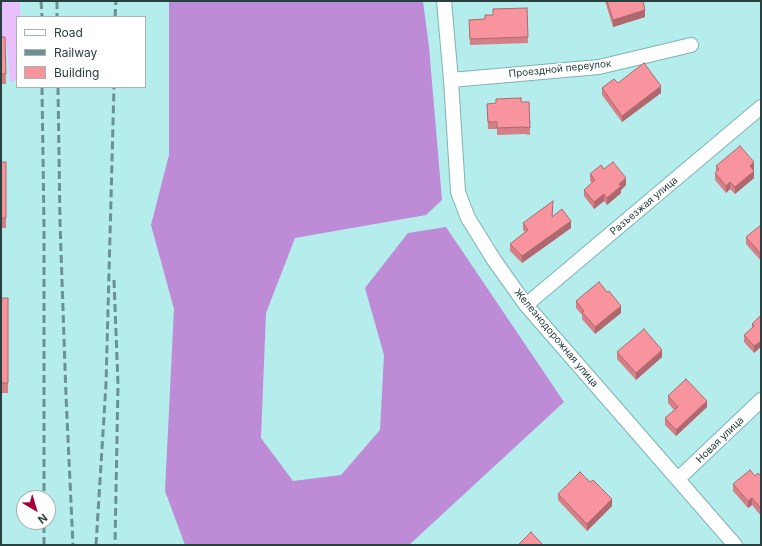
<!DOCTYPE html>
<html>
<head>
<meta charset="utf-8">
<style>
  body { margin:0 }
  #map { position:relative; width:762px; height:546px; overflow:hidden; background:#b4edec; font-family:Inter,sans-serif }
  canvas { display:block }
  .frame { position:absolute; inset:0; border:2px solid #294040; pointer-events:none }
  .legend { position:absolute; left:16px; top:16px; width:130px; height:72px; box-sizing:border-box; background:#fff; border:1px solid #a9b3b3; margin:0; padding:5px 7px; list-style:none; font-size:12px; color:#294040 }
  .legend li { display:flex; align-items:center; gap:8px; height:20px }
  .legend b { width:20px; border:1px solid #a9b3b3 }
  .north { position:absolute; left:16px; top:490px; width:40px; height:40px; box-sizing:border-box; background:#fff; border:1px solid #a9b3b3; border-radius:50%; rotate:142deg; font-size:11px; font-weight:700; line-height:16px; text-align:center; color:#294040 }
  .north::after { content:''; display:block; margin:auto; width:14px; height:18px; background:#a20235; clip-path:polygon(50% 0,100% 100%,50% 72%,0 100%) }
</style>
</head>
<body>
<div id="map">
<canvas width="762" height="546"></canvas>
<div class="frame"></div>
<ul class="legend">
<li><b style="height:5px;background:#fff"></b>Road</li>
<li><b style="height:5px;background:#6b9292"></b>Railway</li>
<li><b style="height:11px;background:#f8949d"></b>Building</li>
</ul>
<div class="north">N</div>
</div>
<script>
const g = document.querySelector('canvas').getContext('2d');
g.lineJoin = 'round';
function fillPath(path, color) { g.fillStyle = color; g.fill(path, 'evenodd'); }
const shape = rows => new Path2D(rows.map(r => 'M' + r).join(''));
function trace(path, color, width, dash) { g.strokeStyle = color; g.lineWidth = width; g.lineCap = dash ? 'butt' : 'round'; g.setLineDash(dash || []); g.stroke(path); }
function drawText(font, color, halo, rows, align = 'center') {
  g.font = font + ' Inter,sans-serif'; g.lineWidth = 3; g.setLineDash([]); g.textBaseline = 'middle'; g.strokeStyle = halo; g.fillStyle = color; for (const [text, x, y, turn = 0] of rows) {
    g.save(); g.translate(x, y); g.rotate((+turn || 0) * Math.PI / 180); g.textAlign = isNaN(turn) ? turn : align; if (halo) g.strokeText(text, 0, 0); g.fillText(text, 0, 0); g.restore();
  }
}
fillPath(shape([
  [1,1,20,1,20,17,17,17,17,80,10,82,7,45,1,45]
]), '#e9bffd');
fillPath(shape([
  [169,1,423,1,429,47,442,200,426,215,295,238,266,313,261,438,293,481,341,475,380,430,384,355,365,288,408,233,446,227,564,402,409,545,185,545,165,491,174,309,151,225,169,155]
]), '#be8bd6');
const minor = shape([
  [444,1,451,80,458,192,468,218,494,260,526,305,735,545],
  [451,80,599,67,691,45],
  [526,305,761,107],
  [678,479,761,400]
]);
trace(minor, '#7db4b3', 16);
trace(minor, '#fff', 14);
trace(shape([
  [41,1,42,17],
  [57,1,57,17],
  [115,17,116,1],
  [42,87,44,226,44,498],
  [58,87,60,222,66,396,73,545],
  [114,280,118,384,115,545],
  [44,545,44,522],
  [96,545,106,384,114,87]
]), '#6b9292', 3, [8, 4]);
fillPath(shape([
  [605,1,643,1,645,17,613,27],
  [527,8,528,43,470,45,469,20,485,19,493,15],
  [1,37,5,37,6,84,1,84],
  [618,83,661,93,622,122,602,95,602,88],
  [529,102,530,135,524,134,497,135,497,129,488,129,487,104],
  [1,162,6,162,6,228,1,228],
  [716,166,754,169,753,170,754,178,735,194,730,189,726,193,715,180,715,173,716,172],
  [604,169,626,185,621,190,621,193,607,205,604,201,594,209,584,196,584,190,592,183,590,181,590,174],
  [553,208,552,217,571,228,522,263,510,251,510,244,525,232,523,230,523,223],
  [761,225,761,261,746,244,746,237],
  [1,298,8,298,8,393,1,393],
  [576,301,621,313,595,334,582,319,582,315,576,308],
  [761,315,754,353,744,342,744,335,752,328,752,324],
  [617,352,662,357,636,380,617,359],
  [668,396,707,407,676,436,665,425,665,418,674,410,668,403],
  [755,476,761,476,761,516,752,505,748,508,733,491,733,484],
  [558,494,612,506,587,531,558,500]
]), '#d57f87');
fillPath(shape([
  [645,10,645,17,613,27,613,20],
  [661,86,661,93,622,122,622,116],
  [754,162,754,169,750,172,750,166],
  [754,171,754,178,735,194,735,187],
  [626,178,626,185,621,190,621,193,607,205,607,198,619,184],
  [730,182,730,189,726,193,726,186],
  [604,194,604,201,594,209,594,202],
  [571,221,571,228,522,263,522,256],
  [621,306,621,313,595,334,595,327],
  [761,341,761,347,754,353,754,346],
  [662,350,662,357,636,380,636,373],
  [707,401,707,407,676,436,676,430],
  [752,498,752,505,748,508,748,501],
  [612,499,612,506,587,531,587,524]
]), '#ae686e');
const building = shape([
  [607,1,643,1,645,10,613,20,607,1],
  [527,8,528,37,470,39,469,20,485,19,485,15,493,15,493,9,527,8],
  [1,37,5,37,6,74,1,74,1,37],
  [644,63,661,86,622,116,602,88,614,79,618,83,644,63],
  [521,98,521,102,529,102,530,128,524,127,497,128,497,122,488,122,487,104,496,103,496,99,521,98],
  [740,146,754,162,750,166,754,171,735,187,730,182,726,186,715,173,719,169,716,166,740,146],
  [1,162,6,162,6,218,1,218,1,162],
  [613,162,626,178,619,184,621,186,607,198,604,194,594,202,584,190,595,180,590,174,601,165,604,169,613,162],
  [553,201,552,217,562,209,571,221,522,256,510,244,528,230,523,223,553,201],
  [761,225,761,254,746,237,761,225],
  [599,282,607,292,609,291,621,306,595,327,582,312,584,311,576,301,599,282],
  [1,298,8,298,8,383,1,383,1,298],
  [761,315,761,341,754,346,744,335,754,326,752,324,761,315],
  [644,329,662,350,636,373,617,352,644,329],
  [686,379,707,401,676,430,665,418,678,407,668,396,686,379],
  [750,470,755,476,758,473,761,476,761,509,752,498,748,501,733,484,750,470],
  [580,472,590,482,593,480,612,499,587,524,558,494,580,472],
  [531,532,543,545,518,545,531,532]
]);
fillPath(building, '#f8949d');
trace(building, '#ae686e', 1);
drawText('10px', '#294040', '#fff', [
  ["Проездной переулок",560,69,-6],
  ["Разъезжая улица",644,206,-40],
  ["Железнодорожная улица",556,338,50],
  ["Новая улица",720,440,-44]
]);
</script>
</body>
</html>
